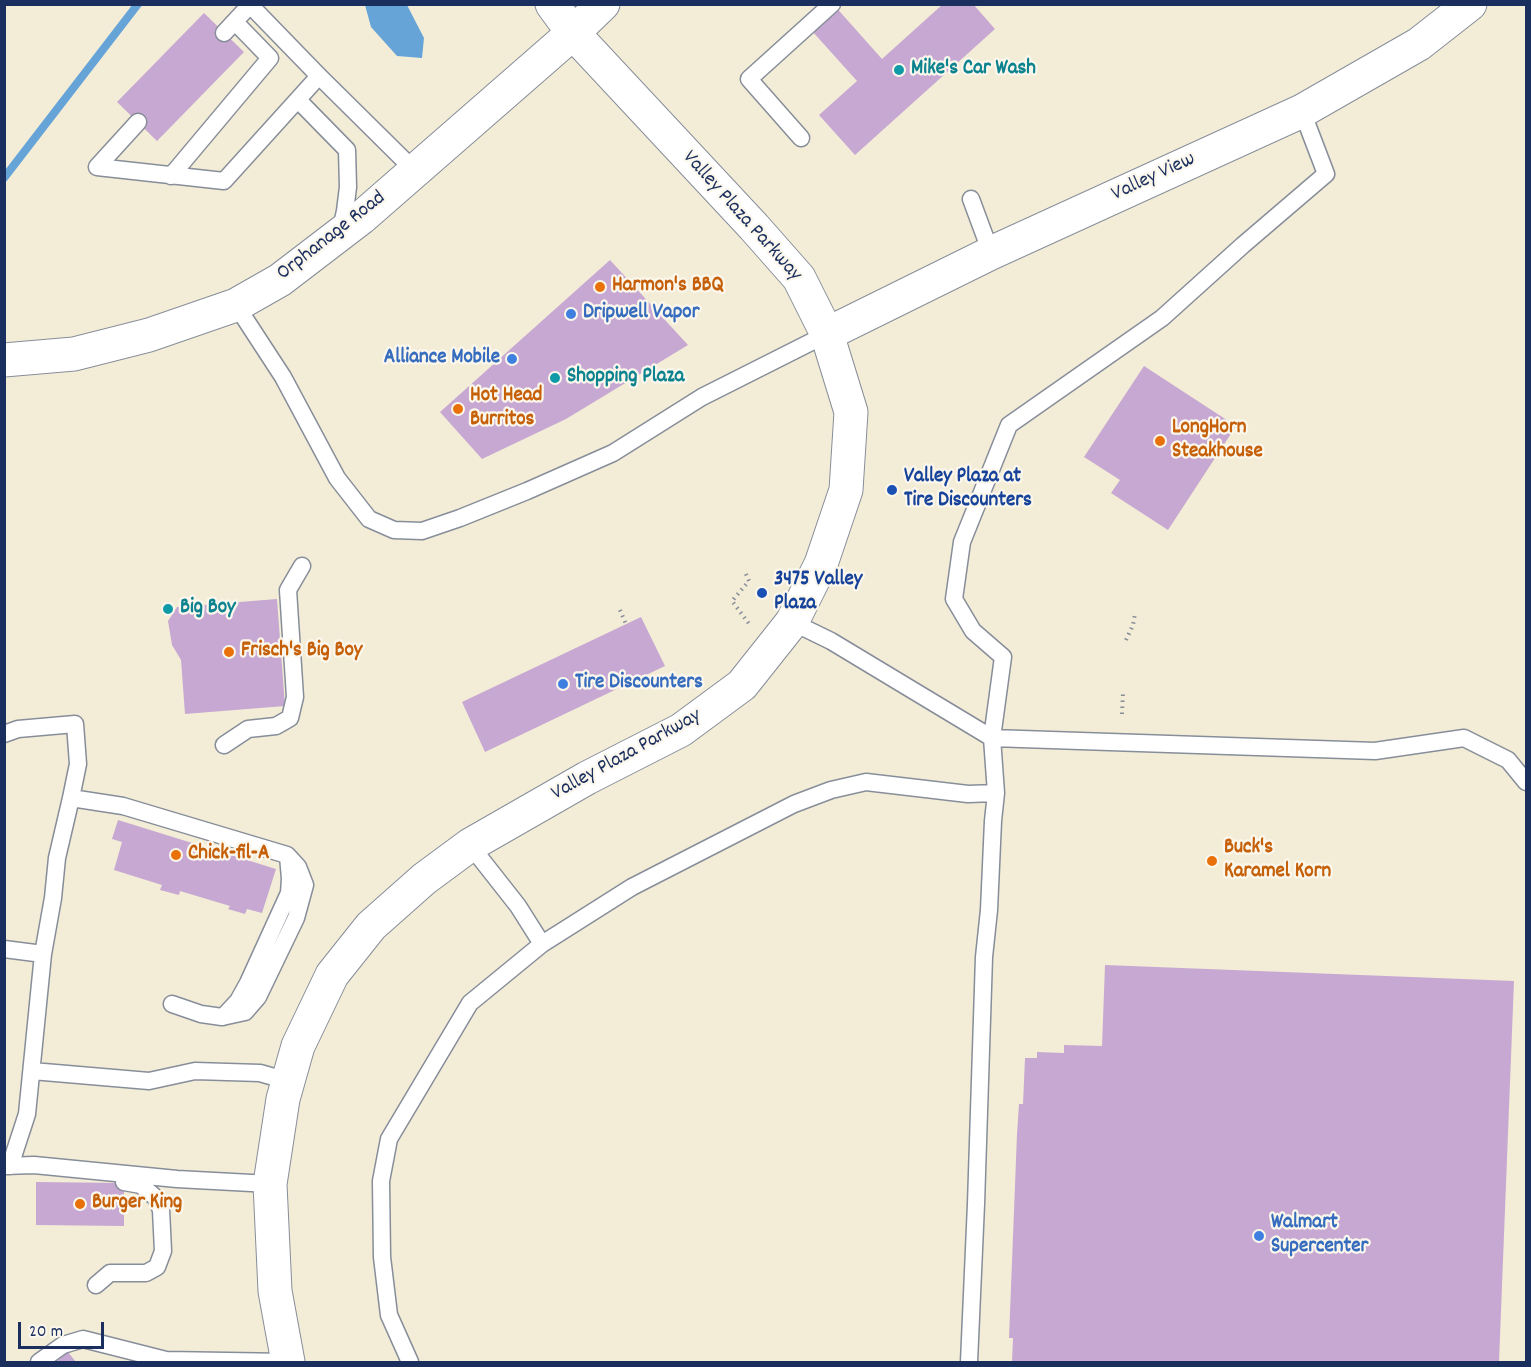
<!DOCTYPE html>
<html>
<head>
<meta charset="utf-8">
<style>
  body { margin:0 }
  #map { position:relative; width:1531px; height:1367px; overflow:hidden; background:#f3edd7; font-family:Dekko,sans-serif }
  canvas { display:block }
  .frame { position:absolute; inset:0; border:6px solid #1b2f5e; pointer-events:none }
  .scale { position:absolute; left:18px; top:1322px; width:86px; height:27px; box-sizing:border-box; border:3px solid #1b2f5e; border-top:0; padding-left:8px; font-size:18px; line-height:21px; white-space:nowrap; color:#1b2f5e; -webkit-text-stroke:4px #fbf7ec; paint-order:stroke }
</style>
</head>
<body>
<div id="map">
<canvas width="1531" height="1367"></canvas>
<div class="frame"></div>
<div class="scale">20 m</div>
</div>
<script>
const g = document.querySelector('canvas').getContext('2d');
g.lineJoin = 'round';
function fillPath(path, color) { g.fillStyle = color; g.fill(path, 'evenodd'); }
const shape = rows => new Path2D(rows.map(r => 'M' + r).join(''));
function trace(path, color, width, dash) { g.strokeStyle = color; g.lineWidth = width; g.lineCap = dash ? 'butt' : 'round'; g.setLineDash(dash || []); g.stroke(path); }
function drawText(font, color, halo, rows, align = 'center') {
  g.font = font + ' Dekko,sans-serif'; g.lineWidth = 4.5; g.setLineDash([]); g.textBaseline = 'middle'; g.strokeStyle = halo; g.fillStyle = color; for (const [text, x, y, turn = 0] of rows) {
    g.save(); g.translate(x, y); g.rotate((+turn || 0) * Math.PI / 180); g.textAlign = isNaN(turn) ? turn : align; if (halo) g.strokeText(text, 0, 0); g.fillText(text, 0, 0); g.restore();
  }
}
fillPath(shape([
  [365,5,407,5,424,38,422,58,397,56,371,27]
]), '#66a4d8');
trace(shape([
  [4,178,138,4]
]), '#66a4d8', 8);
fillPath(shape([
  [833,4,882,59,943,4,973,4,995,29,855,155,819,115,857,81,803,21],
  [204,13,244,52,157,141,117,102],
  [610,260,688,345,566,419,482,459,440,412],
  [1144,366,1236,426,1168,530,1111,493,1120,480,1084,457],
  [277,599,285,706,185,714,181,660,172,645,168,621,177,607],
  [641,617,665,666,485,752,462,702],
  [118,820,276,869,262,913,247,909,245,914,228,909,230,906,180,891,179,895,160,890,162,885,114,870,122,842,112,839],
  [1105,965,1514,981,1499,1362,1012,1362,1013,1338,1009,1338,1017,1134,1019,1104,1023,1104,1025,1058,1037,1058,1037,1052,1064,1053,1064,1045,1102,1046],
  [36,1182,124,1183,124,1226,36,1225],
  [68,1352,76,1362,56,1362]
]), '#c7a8d2');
const lane = shape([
  [224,33,250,5,319,76,415,171],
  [298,100,347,150,348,187,345,211,341,229],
  [801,138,749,79,832,4],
  [97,167,224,181,319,76],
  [97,167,138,122],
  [171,176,270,58,235,22],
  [971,199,991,253],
  [236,305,283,377,337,478,369,519,394,530,422,531,460,518,527,491,613,453,702,397,827,334],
  [792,622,831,641,992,738,1375,751,1464,738,1508,760,1526,782],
  [4,734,18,729,75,724,78,764,71,798,57,858,53,898,43,954,27,1114,10,1166],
  [224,745,248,729,276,726,290,718,295,697,288,590,302,566],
  [71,798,123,806,287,855,298,867,305,885,296,918,258,997,245,1012,222,1017,201,1014,172,1004],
  [470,845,518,906,542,944],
  [4,949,43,954],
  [223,1017,238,1001,248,983,289,893,290,879,288,856],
  [32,1071,149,1081,195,1071,260,1073,288,1081],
  [4,1166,34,1165,177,1179,270,1184],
  [96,1285,110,1273,146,1273,157,1267,163,1251,161,1210,156,1198,141,1185,124,1182],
  [39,1362,63,1345,83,1339,166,1360],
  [166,1362,166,1360,288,1362],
  [410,1362,389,1315,382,1257,381,1181,389,1139,470,1003,542,944,632,887,794,804,831,790,866,782,968,794,996,793],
  [969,1362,976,1204,984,957,989,910,993,821,996,793,992,738,1003,657,973,631,954,599,962,542,1009,425,1162,318,1243,245,1326,174,1302,111]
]);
const street = shape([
  [827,334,991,253,1302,111,1419,44,1470,4],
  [288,1362,275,1291,270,1184,283,1099,298,1046,332,975,371,926,424,879,470,845,587,778,681,730,742,685,792,622,821,564,846,490,851,412,827,334,799,278,754,227,573,33,552,4]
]);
const secondary = shape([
  [4,360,74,354,149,335,236,305,280,280,361,218,573,33,603,4]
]);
trace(lane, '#878e9a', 19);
trace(street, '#878e9a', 35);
trace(secondary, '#878e9a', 35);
trace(shape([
  [746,574,749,581,732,601,750,625],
  [620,610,626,624],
  [1126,640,1133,625,1135,614],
  [1122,714,1123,692]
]), '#878e9a', 4, [1.5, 4.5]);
trace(lane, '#fff', 16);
trace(street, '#fff', 33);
trace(secondary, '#fff', 33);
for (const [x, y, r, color] of [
  [899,70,6,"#0f9aa8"],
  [600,287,6,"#e8710a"],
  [571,314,6,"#3f7fe0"],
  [512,359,6,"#3f7fe0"],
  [555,378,6,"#0f9aa8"],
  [458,409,6,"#e8710a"],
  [1160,441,6,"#e8710a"],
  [892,490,6,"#1a4fb4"],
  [762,593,6,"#1a4fb4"],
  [168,609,6,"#0f9aa8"],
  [229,652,6,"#e8710a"],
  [563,684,6,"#3f7fe0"],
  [176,855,6,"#e8710a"],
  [1212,861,6,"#e8710a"],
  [80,1204,6,"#e8710a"],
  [1259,1236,6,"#3f7fe0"]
]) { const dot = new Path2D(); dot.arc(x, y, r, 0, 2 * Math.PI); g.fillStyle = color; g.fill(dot); trace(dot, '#fbf7ec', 2); }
drawText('bold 21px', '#0d838f', '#fbf7ec', [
  ["Mike's Car Wash",911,70],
  ["Shopping Plaza",567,378],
  ["Big Boy",180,609]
], 'left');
drawText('21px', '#1b2f5e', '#fbf7ec', [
  ["Valley View",1154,178,-25],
  ["Valley Plaza Parkway",741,217,48],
  ["Orphanage Road",332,237,-38],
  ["Valley Plaza Parkway",627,756,-29]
]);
drawText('bold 21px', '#c56008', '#fbf7ec', [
  ["Harmon's BBQ",612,287],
  ["Hot Head",470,397],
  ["Burritos",470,421],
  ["LongHorn",1172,429],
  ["Steakhouse",1172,453],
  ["Frisch's Big Boy",241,652],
  ["Buck's",1224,849],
  ["Karamel Korn",1224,873],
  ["Chick-fil-A",188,855],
  ["Burger King",92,1204]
], 'left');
drawText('bold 21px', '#366cbe', '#fbf7ec', [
  ["Dripwell Vapor",583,314],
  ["Alliance Mobile",500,359,"right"],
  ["Tire Discounters",575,684],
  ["Walmart",1271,1224],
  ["Supercenter",1271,1248]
], 'left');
drawText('bold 21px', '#164399', '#fbf7ec', [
  ["Valley Plaza at",904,478],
  ["Tire Discounters",904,502],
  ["3475 Valley",774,581],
  ["Plaza",774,605]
], 'left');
</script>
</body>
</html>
